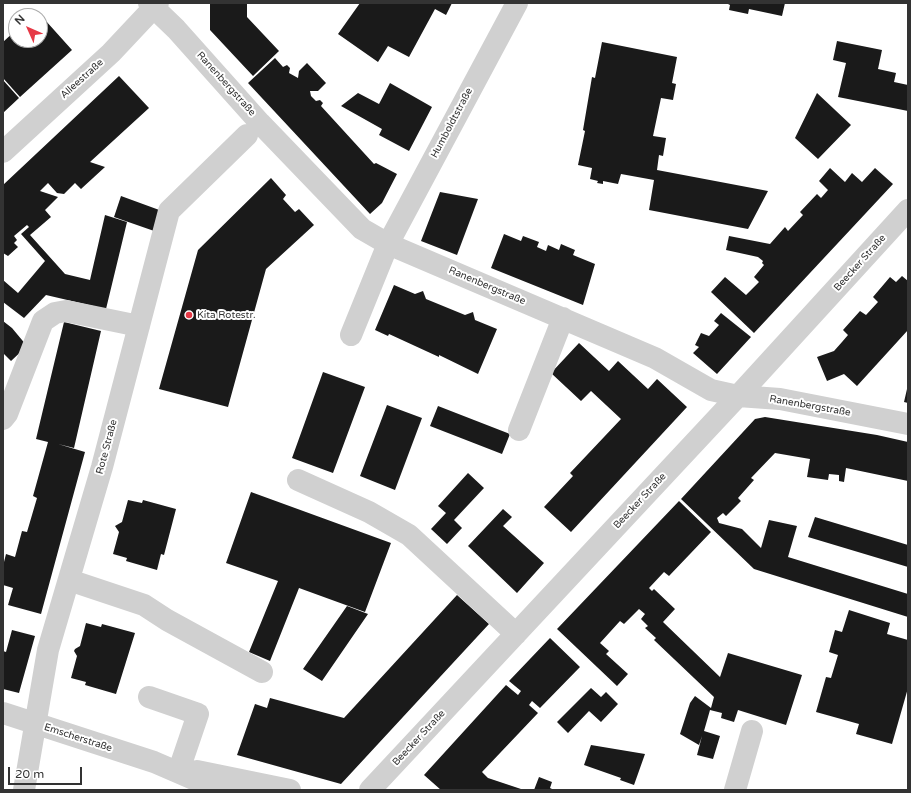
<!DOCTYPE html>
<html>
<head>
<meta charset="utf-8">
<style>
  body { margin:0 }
  #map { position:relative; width:911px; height:793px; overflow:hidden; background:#fff; font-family:"Varela Round",sans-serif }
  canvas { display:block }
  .frame { position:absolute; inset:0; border:4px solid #333; pointer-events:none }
  .north { position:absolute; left:8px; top:8px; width:40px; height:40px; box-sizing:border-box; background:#fff; border:1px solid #adadad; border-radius:50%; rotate:315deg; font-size:11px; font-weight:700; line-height:16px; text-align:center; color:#333 }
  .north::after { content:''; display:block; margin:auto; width:14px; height:18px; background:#e63946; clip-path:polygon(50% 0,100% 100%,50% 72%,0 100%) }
  .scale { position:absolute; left:8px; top:767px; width:74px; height:18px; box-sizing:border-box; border:2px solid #333; border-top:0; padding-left:5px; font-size:12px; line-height:14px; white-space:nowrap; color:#333; -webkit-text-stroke:3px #fff; paint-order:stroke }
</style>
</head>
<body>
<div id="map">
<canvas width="911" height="793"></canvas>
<div class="frame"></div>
<div class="north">N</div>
<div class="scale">20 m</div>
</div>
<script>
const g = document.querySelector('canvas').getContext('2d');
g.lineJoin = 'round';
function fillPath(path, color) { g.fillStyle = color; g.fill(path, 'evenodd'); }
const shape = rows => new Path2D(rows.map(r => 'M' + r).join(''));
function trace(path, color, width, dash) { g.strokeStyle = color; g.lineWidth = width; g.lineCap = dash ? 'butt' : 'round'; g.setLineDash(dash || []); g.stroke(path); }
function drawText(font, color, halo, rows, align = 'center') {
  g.font = font + ' "Varela Round",sans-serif'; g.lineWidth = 4; g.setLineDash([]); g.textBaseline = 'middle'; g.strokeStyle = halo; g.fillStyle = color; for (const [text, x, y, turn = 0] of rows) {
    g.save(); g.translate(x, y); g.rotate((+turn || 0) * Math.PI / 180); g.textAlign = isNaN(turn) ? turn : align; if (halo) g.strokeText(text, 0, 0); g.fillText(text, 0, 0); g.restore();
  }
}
fillPath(shape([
  [210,3,247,3,247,17,279,51,253,76,210,30],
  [360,3,452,3,446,15,435,9,409,57,388,46,378,62,338,34],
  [726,3,785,3,782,16,749,9,748,14,729,10,730,5],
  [37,11,72,50,20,97,3,78,3,42,16,30,16,40,40,40,40,16,32,16],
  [837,41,882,50,878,69,896,73,894,82,908,85,908,111,838,97,846,63,833,60],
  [602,42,677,57,672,83,676,84,673,100,661,98,653,136,666,138,663,156,659,155,657,170,768,191,748,229,649,210,654,180,621,174,618,184,603,181,603,184,597,183,598,181,590,179,592,168,578,165,585,131,583,130,592,77,595,78],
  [275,58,283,67,287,65,290,68,289,73,298,78,299,71,307,63,326,83,318,91,310,91,311,96,316,101,320,100,323,103,321,106,374,164,376,163,397,174,382,203,370,214,248,83],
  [119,76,149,108,90,162,105,167,81,189,75,183,64,194,57,193,48,183,40,191,58,197,45,210,51,217,30,235,65,274,90,280,105,215,127,222,106,309,46,295,24,318,3,302,3,280,18,293,45,261,21,234,29,227,27,225,14,236,17,240,14,243,18,247,8,256,3,253,3,185],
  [3,80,19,98,3,113],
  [390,83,432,107,409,151,379,135,382,129,341,106,358,93,379,104],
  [817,93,851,125,818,159,795,138],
  [830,168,845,182,852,173,862,182,875,168,893,184,754,333,711,292,725,277,746,295,759,282,754,277,764,265,762,263,763,261,758,257,726,250,729,236,770,244,785,227,788,231,803,215,800,212,817,194,821,198,828,190,819,181],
  [271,178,286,195,283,199,295,212,299,209,314,225,266,269,228,407,159,389,198,250],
  [440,192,478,199,457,255,421,241],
  [121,196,162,211,157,232,114,217],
  [504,234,521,241,523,236,539,242,537,247,546,251,548,245,559,250,561,244,575,250,573,255,595,264,583,305,491,268],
  [902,276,908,281,908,330,857,386,844,374,827,381,817,357,834,351,842,342,848,335,843,330,860,311,866,315,878,302,873,297,890,277,896,282],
  [394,285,415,294,423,291,426,299,465,315,473,312,475,320,497,329,478,374,439,355,439,357,389,334,388,336,375,330],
  [721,313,751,337,717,374,693,353,699,347,695,345,701,333,709,336,719,325,714,321],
  [3,321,12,328,27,346,11,361,3,353],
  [64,322,101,331,74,448,58,444,85,452,41,614,8,605,13,588,3,585,3,566,6,554,15,557,22,531,27,532,37,498,33,496,48,442,36,439],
  [579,343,609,371,618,361,648,389,657,379,687,407,571,532,544,507,573,476,570,473,621,419,591,391,581,401,551,373],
  [323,372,365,387,333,473,292,458],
  [907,389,908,390,908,403,904,402],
  [387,405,422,418,395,490,360,476],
  [438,406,510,434,502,454,430,426],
  [765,417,877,435,908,442,908,481,846,468,844,482,839,481,839,475,829,474,828,480,807,477,810,459,775,453,751,478,754,480,738,498,741,501,726,516,723,513,717,518,719,523,742,529,761,548,769,520,797,526,788,557,908,594,908,617,754,569,681,499,755,419],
  [468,473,484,488,454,520,462,528,447,544,431,529,446,513,438,506],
  [251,492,391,543,365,612,299,588,270,661,249,652,278,581,226,563],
  [128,500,142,503,143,500,176,509,164,555,161,554,157,570,126,561,127,558,113,554,119,532,115,526,122,522],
  [679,501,711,532,669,576,664,572,649,588,652,591,654,589,675,609,663,622,720,677,728,653,802,675,786,725,738,710,734,722,721,718,722,713,710,710,704,731,720,736,713,759,697,755,702,736,699,745,680,734,690,703,695,696,711,708,714,697,654,640,656,638,645,628,648,626,641,619,645,614,639,609,624,624,620,621,600,643,609,651,606,654,628,674,617,686,557,629],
  [503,509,512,517,503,526,544,563,517,593,468,546],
  [815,517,908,545,908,567,808,537],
  [457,595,489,624,341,784,237,755,255,704,267,708,270,698,344,718],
  [347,606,368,614,322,681,303,669],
  [849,610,890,623,887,634,908,640,908,688,892,744,856,734,859,724,816,712,826,677,831,678,838,655,829,652,835,630,842,632],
  [86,623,101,627,102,624,135,633,116,694,85,685,86,682,71,678,77,656,74,651,75,649,80,646],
  [12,630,35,636,19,693,3,689,3,651,6,652],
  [550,638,580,667,540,708,532,701,529,705,538,713,482,772,488,778,524,790,441,790,424,775,506,685,518,695,521,691,509,681],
  [591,688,601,697,606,692,618,704,601,722,589,711,568,733,557,722],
  [591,745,645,754,634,785,620,780,621,778,584,765],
  [539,777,552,782,550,788,554,790,534,790]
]), '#1a1a1a');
trace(shape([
  [149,3,176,29,260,123,362,229,388,244,655,358,711,390,738,396,780,399,908,424],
  [3,152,111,53,158,3],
  [351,335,388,244,517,3],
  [3,419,7,414,43,321,55,313,66,311,139,326],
  [519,430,563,318],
  [298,480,369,512,409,535,516,634],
  [69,580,144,605,167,620,262,672],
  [149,697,198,714,180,767],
  [3,713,154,762,219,790],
  [197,771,290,790],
  [24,790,48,650,102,467,169,211,247,135],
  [370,790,738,396,908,210],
  [735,790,752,731]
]), '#d0d0d0', 22);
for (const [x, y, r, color] of [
  [189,315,4,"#e63946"]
]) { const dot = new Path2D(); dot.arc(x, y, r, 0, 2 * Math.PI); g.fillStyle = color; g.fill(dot); trace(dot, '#fff', 1.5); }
drawText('10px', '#333', '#fff', [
  ["Alleestraße",82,79,-42],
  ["Ranenbergstraße",226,84,48],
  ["Humboldtstraße",452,123,-62],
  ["Beecker Straße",860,263,-48],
  ["Ranenbergstraße",487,286,23],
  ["Ranenbergstraße",810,406,10],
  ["Rote Straße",107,447,-75],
  ["Beecker Straße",640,501,-47],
  ["Emscherstraße",78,738,18],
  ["Beecker Straße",419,738,-47]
]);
drawText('10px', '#333', '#fff', [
  ["Kita Rotestr.",197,315]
], 'left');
</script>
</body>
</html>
